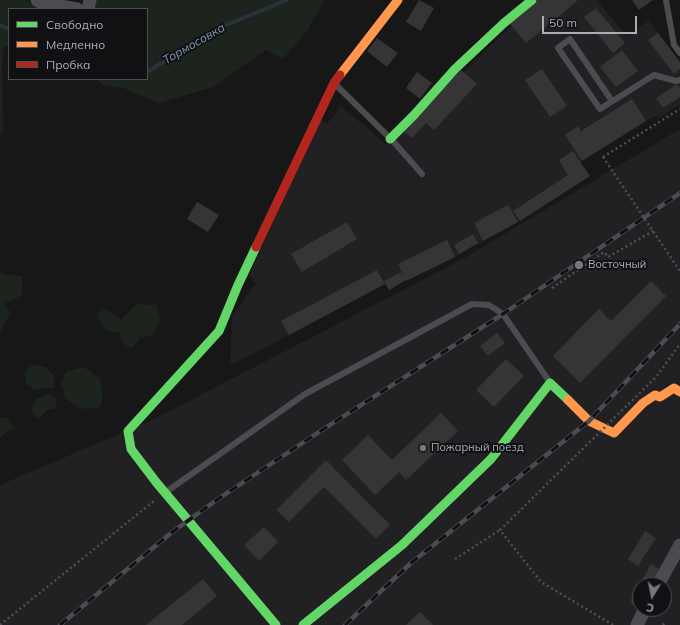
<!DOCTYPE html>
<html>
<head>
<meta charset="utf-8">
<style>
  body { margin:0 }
  #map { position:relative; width:680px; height:625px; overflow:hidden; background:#171717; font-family:Mulish,sans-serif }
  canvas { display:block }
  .legend { position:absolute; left:8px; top:8px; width:140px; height:72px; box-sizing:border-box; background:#111113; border:1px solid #4d4f55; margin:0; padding:5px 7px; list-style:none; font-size:12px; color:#a8adb8 }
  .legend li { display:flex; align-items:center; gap:8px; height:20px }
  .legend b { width:20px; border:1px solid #4d4f55 }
  .north { position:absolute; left:632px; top:577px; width:40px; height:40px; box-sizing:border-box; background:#111113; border:1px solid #4d4f55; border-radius:50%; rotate:190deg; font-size:11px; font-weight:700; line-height:16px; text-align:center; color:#a8adb8 }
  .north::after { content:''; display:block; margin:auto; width:14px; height:18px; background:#757880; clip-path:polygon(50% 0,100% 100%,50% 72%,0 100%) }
  .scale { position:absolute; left:542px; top:16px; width:95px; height:18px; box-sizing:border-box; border:2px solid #a8adb8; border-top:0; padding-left:5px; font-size:12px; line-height:14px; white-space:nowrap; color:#a8adb8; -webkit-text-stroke:3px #111113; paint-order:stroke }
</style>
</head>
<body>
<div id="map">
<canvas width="680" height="625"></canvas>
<ul class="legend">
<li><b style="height:5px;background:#63d668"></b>Свободно</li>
<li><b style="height:5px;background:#ff974d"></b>Медленно</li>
<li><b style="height:5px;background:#b3261e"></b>Пробка</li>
</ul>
<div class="north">С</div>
<div class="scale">50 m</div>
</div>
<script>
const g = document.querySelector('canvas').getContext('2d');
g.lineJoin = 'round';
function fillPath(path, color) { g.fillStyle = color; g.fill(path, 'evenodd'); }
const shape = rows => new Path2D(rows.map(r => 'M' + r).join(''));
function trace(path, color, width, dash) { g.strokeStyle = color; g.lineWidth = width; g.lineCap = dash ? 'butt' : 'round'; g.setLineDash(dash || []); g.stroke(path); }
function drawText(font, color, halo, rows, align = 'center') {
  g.font = font + ' Mulish,sans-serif'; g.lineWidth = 4; g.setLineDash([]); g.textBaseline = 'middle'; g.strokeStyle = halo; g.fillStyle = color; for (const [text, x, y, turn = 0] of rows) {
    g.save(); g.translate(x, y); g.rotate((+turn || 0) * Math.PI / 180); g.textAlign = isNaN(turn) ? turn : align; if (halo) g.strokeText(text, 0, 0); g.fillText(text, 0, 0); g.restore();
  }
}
fillPath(shape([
  [538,0,597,0,626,36,649,21,680,62,680,104,661,117,654,116,582,161,581,163,590,176,518,222,455,257,406,281,405,280,389,290,385,284,230,366,232,316,256,284,249,275,321,120,327,124,341,106,387,145],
  [680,129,680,625,0,625,0,485,154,419,459,261],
  [640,585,664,585,664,609,640,609]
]), '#212123');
fillPath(shape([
  [0,0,27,0,46,9,9,9,9,46,4,46,2,63,3,133,0,135],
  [92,0,324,0,308,30,283,59,266,50,213,87,159,103,124,88,103,85,97,79,147,79,147,9,81,9],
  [0,269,2,274,22,276,22,295,4,304,11,313,0,332],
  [137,304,157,305,160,320,152,335,140,338,132,348,125,345,119,333,106,331,96,314,105,309,121,320],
  [30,364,46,367,53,375,55,387,35,390,26,384,25,373],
  [84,367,100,379,103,398,100,407,80,409,65,398,61,383,66,372],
  [48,394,56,399,56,408,47,410,39,419,35,417,32,410,36,399],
  [7,417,14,428,6,432,0,439,0,418]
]), '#1d241e');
trace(shape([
  [0,25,9,29],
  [147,72,219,28,287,0]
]), '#2a3239', 4);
fillPath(shape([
  [419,0,434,8,421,31,406,22],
  [538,0,578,0,557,18,559,20,551,26,549,24,526,43,510,24],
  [632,0,653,0,639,10],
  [596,8,625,43,613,53,584,17],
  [658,33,680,62,680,69,674,74,648,40],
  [377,38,398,53,387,67,367,51],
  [622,50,638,71,616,87,600,67],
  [542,69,567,106,550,117,525,80],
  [461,70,477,84,434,130,426,123,412,138,402,130],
  [417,72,432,83,420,99,406,88],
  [677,84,680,89,680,97,663,108,656,98],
  [632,99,646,121,582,161,565,135,578,126,581,131],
  [573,151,590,176,520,221,513,211,568,175,559,160],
  [197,202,219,215,208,232,187,219],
  [508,205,518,222,483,241,474,223],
  [347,222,357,239,302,272,291,254],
  [473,234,478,243,459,254,454,245],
  [447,240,455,257,406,281,406,280,389,290,384,281,401,272,405,278,398,264],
  [377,270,385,284,289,335,281,321],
  [651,281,666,296,580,383,553,356,599,309,611,321],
  [497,333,505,343,488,356,480,346],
  [506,359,524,376,494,407,476,390],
  [441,413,458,431,406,480,399,472,375,495,342,460,368,435,392,460],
  [326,460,390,525,376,539,324,487,289,522,276,510],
  [264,527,278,542,259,561,244,545],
  [645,531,656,538,638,566,628,559],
  [651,564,662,571,654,585,640,585,640,608,630,602],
  [203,579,217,596,182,625,146,625],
  [420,612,433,625,406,625]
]), '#353536');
trace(shape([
  [603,157,680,109],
  [552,288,604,252,608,257,653,231],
  [455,559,500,530],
  [0,625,154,501],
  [663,625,665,622]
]), '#4d4e52', 2.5, [2, 3]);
trace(shape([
  [666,0,674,45,680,53],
  [335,84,392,140,422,174],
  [612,101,570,39,558,48,600,109,654,75,676,81,680,80],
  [166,492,305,394,472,304,489,305,503,314,549,381]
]), '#4b4c50', 6);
trace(shape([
  [37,0,40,2,77,9],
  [88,9,90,0],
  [658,585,680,545],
  [637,625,645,609]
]), '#4b4c50', 13);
trace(shape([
  [390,139,414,115,455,69,504,23,532,0],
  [256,247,238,285,219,331,128,431,131,449,156,482,276,625],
  [303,625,402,545,491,459,550,383,568,400]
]), '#63d668', 9);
trace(shape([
  [340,75,398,0],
  [568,400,589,421,614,433,643,403,655,395,660,397,674,388,680,392]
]), '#ff974d', 9);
trace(shape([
  [256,247,334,83,340,75]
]), '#b3261e', 9);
const rail = shape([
  [60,625,171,533,218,499,319,432,503,314,680,193],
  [345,625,411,563,589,421,680,324]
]);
trace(rail, '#4b4c4f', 4.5);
trace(rail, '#111113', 3, [9]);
trace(shape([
  [603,157,680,271],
  [613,625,541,582,500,530,656,377,680,344]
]), '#4d4e52', 2.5, [2, 3]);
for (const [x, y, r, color] of [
  [579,265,5,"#757880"],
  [423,448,4,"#757880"]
]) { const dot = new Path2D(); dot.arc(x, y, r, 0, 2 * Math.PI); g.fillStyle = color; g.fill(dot); trace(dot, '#111113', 1.5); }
drawText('11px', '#a8adb8', '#111113', [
  ["Восточный",588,265],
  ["Пожарный поезд",431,448]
], 'left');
drawText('italic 12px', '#7f9bb3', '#111113', [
  ["Тормосовка",194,44,-30]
]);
</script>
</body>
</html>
